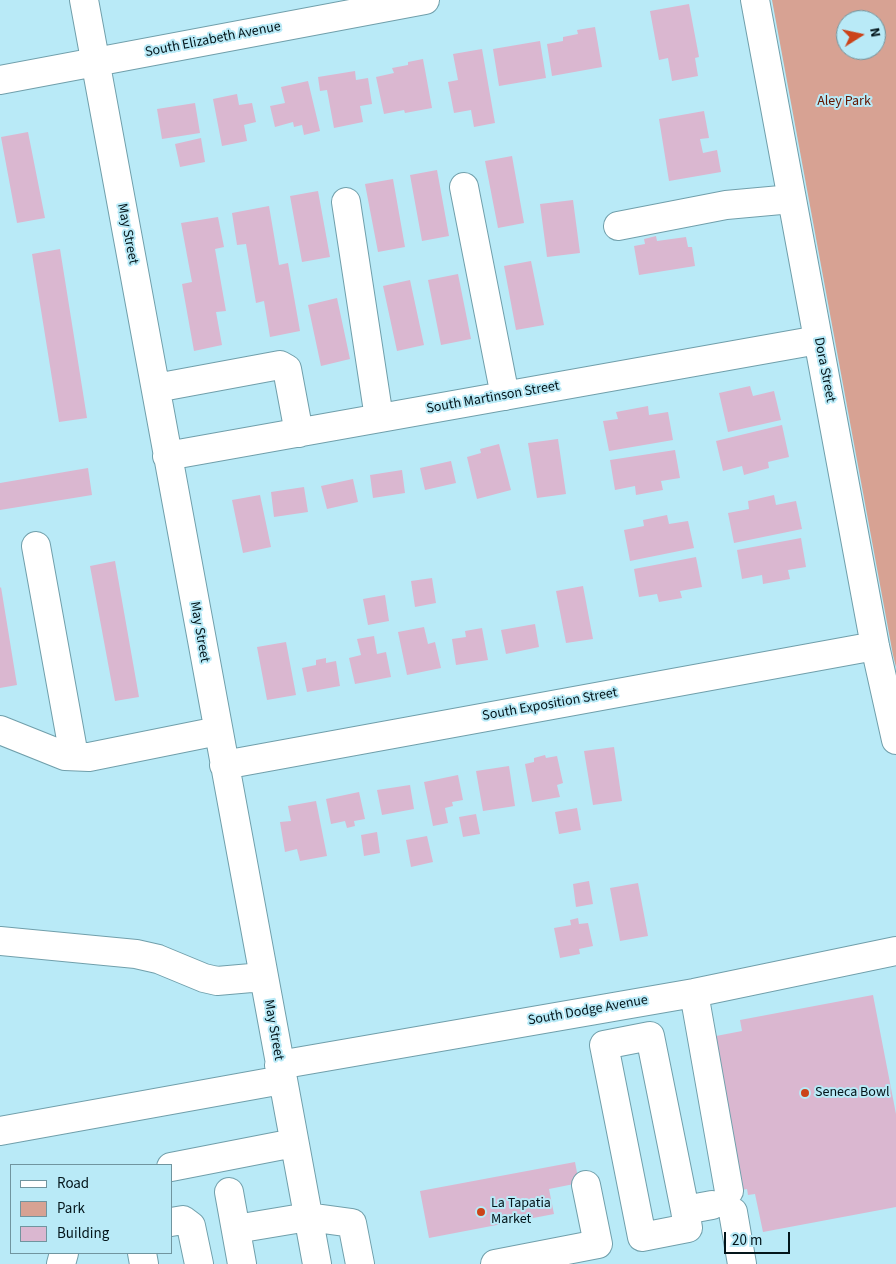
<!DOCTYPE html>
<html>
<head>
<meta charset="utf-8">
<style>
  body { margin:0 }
  #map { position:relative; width:896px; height:1264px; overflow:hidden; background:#b9eaf7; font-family:"Source Sans 3",sans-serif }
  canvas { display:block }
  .legend { position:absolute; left:10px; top:1164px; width:162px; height:90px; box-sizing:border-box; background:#b9eaf7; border:1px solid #70959f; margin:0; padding:6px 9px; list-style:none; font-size:15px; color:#03151a }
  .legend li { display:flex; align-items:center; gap:10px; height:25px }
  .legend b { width:25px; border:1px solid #70959f }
  .north { position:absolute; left:836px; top:10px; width:50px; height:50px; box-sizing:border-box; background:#b9eaf7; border:1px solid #70959f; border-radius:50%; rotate:80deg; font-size:14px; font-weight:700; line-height:20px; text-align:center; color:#03151a }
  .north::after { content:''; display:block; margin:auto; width:18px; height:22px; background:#cb4319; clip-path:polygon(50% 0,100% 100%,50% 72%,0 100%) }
  .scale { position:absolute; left:724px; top:1232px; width:66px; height:22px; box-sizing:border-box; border:2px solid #03151a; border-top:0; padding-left:6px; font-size:15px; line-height:18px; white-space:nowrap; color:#03151a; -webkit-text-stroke:4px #b9eaf7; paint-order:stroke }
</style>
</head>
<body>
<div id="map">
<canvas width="896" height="1264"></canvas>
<ul class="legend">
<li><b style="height:6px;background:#fff"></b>Road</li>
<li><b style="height:14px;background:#d7a293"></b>Park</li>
<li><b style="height:14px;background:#dab7d0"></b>Building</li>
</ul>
<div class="north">N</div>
<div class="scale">20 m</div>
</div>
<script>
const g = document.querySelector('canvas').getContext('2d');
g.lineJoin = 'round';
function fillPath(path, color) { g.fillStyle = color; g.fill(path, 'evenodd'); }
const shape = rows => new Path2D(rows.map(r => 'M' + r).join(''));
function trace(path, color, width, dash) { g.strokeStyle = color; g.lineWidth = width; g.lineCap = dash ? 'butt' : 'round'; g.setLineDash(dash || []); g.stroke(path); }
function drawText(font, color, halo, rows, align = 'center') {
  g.font = font + ' "Source Sans 3",sans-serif'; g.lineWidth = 4; g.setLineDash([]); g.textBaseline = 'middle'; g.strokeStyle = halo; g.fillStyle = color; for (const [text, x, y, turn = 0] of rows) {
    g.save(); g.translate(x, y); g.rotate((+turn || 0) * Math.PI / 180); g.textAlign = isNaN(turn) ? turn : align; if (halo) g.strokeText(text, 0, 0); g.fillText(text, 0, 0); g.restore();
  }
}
fillPath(shape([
  [772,0,896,0,896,667,893,655],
  [846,20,876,20,876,50,846,50]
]), '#d7a293');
fillPath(shape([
  [689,4,699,57,695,58,698,76,672,81,668,58,659,60,650,11],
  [595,27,602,67,552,76,547,44,563,41,563,37,578,34,577,30],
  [540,41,546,78,499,86,493,49],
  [482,49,495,123,474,127,471,110,454,113,448,82,458,80,453,54],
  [423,59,432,108,405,113,404,110,384,114,376,77,394,73,392,68,408,65,408,62],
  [355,71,356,80,368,78,372,104,360,106,363,122,334,128,327,90,320,91,318,77],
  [308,81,320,131,304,135,302,125,294,127,293,122,275,127,270,106,285,103,281,87],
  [237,94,239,105,252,103,256,122,244,125,247,141,222,146,213,99],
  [195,103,200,133,162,139,157,109],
  [704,111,709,138,700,139,703,153,717,150,721,172,669,181,659,119],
  [28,132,45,218,17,223,1,137],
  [201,138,205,162,180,167,175,144],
  [512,156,524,223,498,228,485,161],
  [437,170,449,236,422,241,410,175],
  [393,179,405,247,378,252,365,184],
  [318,191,330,257,302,262,290,196],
  [573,200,580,253,547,257,540,204],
  [269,206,279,265,288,263,300,331,270,337,264,301,256,303,246,244,237,245,232,213],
  [218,217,224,247,215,249,226,311,216,312,222,345,194,351,182,284,192,282,181,223],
  [656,236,657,241,686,237,688,247,692,247,695,266,639,275,634,246,645,244,644,239],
  [60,249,87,418,59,422,32,254],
  [531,261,544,325,516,330,504,266],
  [458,274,471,339,441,345,428,280],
  [410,280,424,345,397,351,383,286],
  [337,298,350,359,321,366,308,305],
  [750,386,753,396,774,391,781,420,728,432,719,393],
  [648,406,649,415,668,412,673,440,609,451,603,421,618,419,616,412],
  [782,425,789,457,768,462,769,468,744,475,742,466,723,471,716,441],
  [558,439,566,494,537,498,528,443],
  [499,444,511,490,477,499,467,457,481,453,480,449],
  [675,450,680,478,661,481,663,490,636,495,635,486,615,490,610,460],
  [451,461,456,483,425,490,420,468],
  [88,468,92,495,0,510,0,483],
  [402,470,405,493,373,498,370,475],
  [353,479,358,502,327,509,321,486],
  [304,487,308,512,274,517,271,492],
  [260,495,271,547,243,553,232,500],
  [774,495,776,505,796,501,802,529,734,543,728,513,749,509,748,501],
  [667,515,669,524,688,521,694,548,630,561,624,530,644,526,643,520],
  [801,538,806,567,788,570,790,579,763,584,762,575,742,579,737,550],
  [696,557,702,587,680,591,682,598,659,602,657,594,639,597,634,569],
  [115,561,139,697,115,701,90,566],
  [432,578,436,603,415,607,411,581],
  [583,586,593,639,566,643,556,591],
  [1,587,17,685,0,688,0,588],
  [385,595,389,621,368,625,363,599],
  [535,624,539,647,506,654,501,630],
  [424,627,428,644,435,642,441,668,407,675,398,632],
  [482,628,488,660,456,665,452,639,466,637,465,631],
  [374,636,377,654,386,652,391,677,355,684,349,658,361,655,357,639],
  [286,642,296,695,267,700,257,647],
  [326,658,326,663,336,661,340,686,307,692,302,668,316,665,316,660],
  [614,747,622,801,593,805,584,751],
  [545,755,546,758,557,756,563,783,557,785,560,797,532,802,525,764,534,762,534,758],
  [509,766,515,806,483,811,476,771],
  [458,775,463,800,452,802,453,806,445,808,448,823,433,826,424,782],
  [410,785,414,809,382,815,377,790],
  [359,792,365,819,354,821,355,826,347,828,345,821,331,824,326,799],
  [316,801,327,856,300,861,297,849,285,852,280,822,291,821,288,806],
  [577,808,581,830,559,834,555,812],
  [476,814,480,834,463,837,459,817],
  [377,832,380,853,364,856,361,835],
  [427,836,433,862,411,867,406,840],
  [589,881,593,904,576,907,573,884],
  [638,883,648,936,620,941,610,888],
  [578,918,579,924,588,923,593,946,579,949,580,954,560,958,554,928,571,925,570,920],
  [873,995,896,1114,896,1207,763,1232,755,1194,748,1195,747,1189,737,1191,715,1072,722,1071,716,1036,742,1031,740,1020],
  [575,1162,579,1183,549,1189,554,1214,429,1238,420,1191]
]), '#dab7d0');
const minor = shape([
  [84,0,317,1264],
  [755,0,875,646,896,740],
  [0,80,425,0],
  [464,187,505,396],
  [346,202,379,418],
  [618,226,726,205,792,199],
  [156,388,280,365,287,369,299,433],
  [167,456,818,340],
  [36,546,74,756],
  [0,730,65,756,89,757,218,731],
  [224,765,875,646],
  [0,941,136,954,158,959,204,978,217,981,263,977],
  [694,993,729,1191],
  [279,1065,694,993,896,951],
  [0,1131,282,1080],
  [171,1167,294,1143],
  [229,1192,242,1264],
  [685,1210,688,1228,642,1237,604,1045,650,1036,685,1210,712,1205],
  [733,1212,742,1264],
  [171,1222,183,1220,191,1226,199,1264],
  [236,1229,308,1217,352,1223,360,1264],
  [142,1253,144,1264],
  [61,1264,64,1253],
  [495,1264,598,1244,586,1185]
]);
trace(minor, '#709fab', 30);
trace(minor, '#fff', 28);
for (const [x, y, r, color] of [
  [805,1093,5,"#cb4319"],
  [481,1212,5,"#cb4319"]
]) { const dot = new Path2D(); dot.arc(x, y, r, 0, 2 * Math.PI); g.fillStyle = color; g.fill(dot); trace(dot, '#b9eaf7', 2); }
drawText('14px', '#03151a', '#b9eaf7', [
  ["South Elizabeth Avenue",213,40,-11],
  ["May Street",127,234,79],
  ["Dora Street",824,370,79],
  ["South Martinson Street",493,398,-10],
  ["May Street",199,632,80],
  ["South Exposition Street",550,705,-10],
  ["South Dodge Avenue",588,1011,-10],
  ["May Street",273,1030,80]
]);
drawText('14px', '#621600', '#b9eaf7', [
  ["Aley Park",844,102]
]);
drawText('14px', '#03151a', '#b9eaf7', [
  ["Seneca Bowl",815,1093],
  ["La Tapatia",491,1204],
  ["Market",491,1220]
], 'left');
</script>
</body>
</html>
